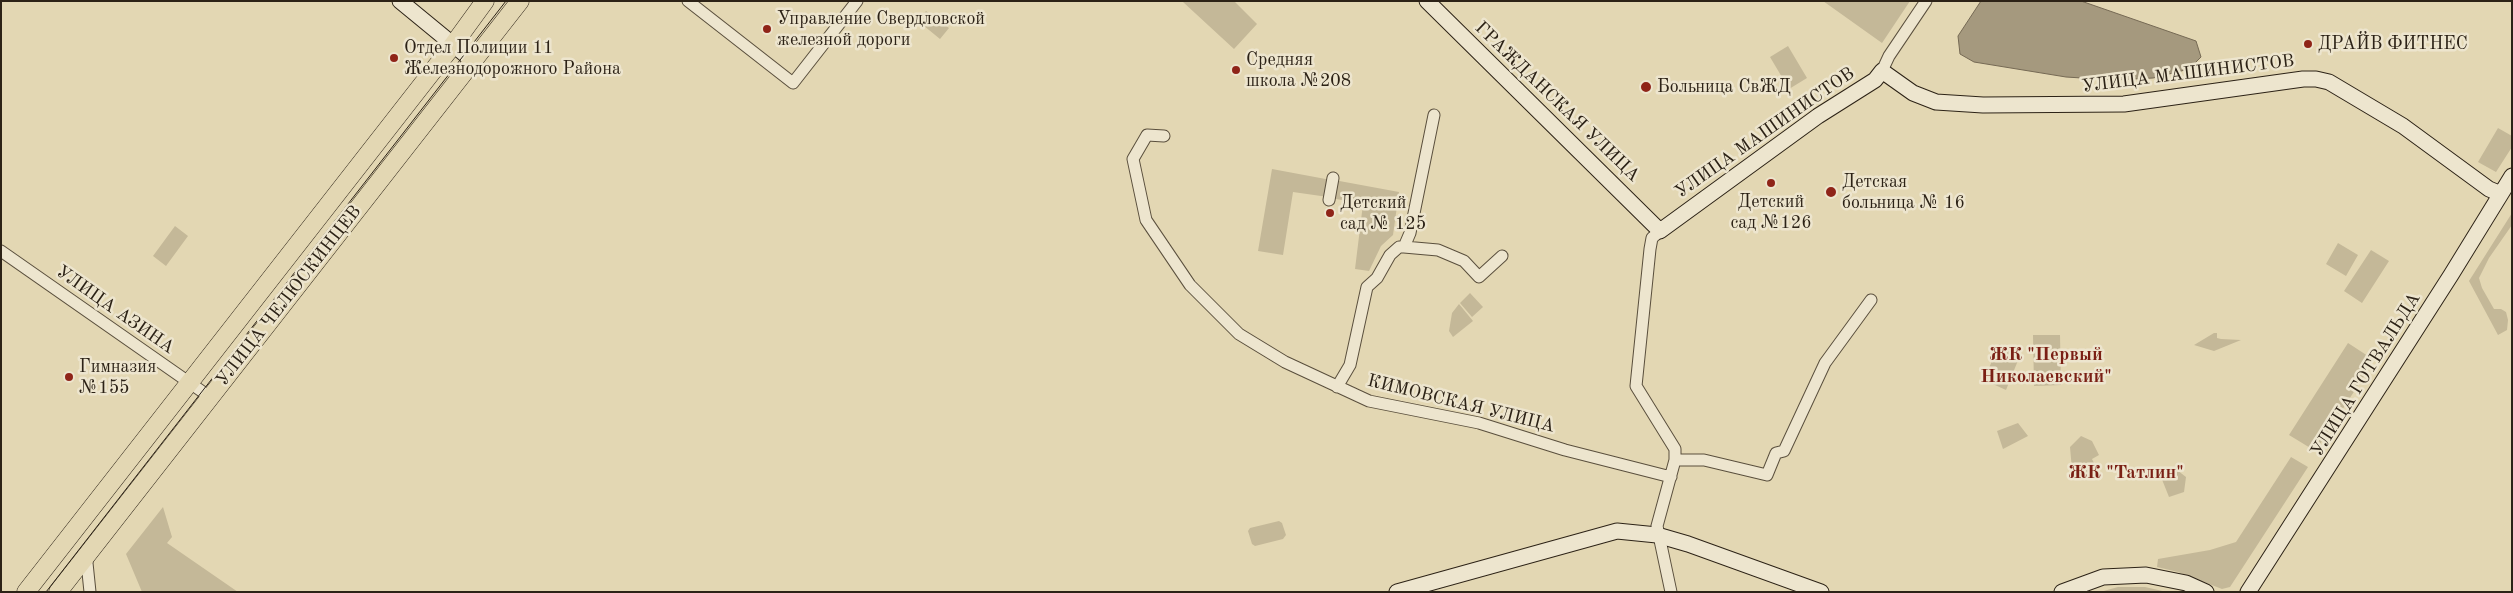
<!DOCTYPE html>
<html>
<head>
<meta charset="utf-8">
<style>
  body { margin:0 }
  #map { position:relative; width:2513px; height:593px; overflow:hidden; background:#e3d7b3; font-family:"Old Standard TT",serif }
  canvas { display:block }
  .frame { position:absolute; inset:0; border:2px solid #2c2216; pointer-events:none }
</style>
</head>
<body>
<div id="map">
<canvas width="2513" height="593"></canvas>
<div class="frame"></div>
</div>
<script>
const g = document.querySelector('canvas').getContext('2d');
g.lineJoin = 'round';
function fillPath(path, color) { g.fillStyle = color; g.fill(path, 'evenodd'); }
const shape = rows => new Path2D(rows.map(r => 'M' + r).join(''));
function trace(path, color, width, dash) { g.strokeStyle = color; g.lineWidth = width; g.lineCap = dash ? 'butt' : 'round'; g.setLineDash(dash || []); g.stroke(path); }
function drawText(font, color, halo, rows, align = 'center') {
  g.font = font + ' "Old Standard TT",serif'; g.lineWidth = 5; g.setLineDash([]); g.textBaseline = 'middle'; g.strokeStyle = halo; g.fillStyle = color; for (const [text, x, y, turn = 0] of rows) {
    g.save(); g.translate(x, y); g.rotate((+turn || 0) * Math.PI / 180); g.textAlign = isNaN(turn) ? turn : align; if (halo) g.strokeText(text, 0, 0); g.fillText(text, 0, 0); g.restore();
  }
}
fillPath(shape([
  [1234,1,1257,24,1234,49,1183,2],
  [1823,1,1910,1,1882,43],
  [926,11,949,28,940,39,918,21],
  [1788,46,1807,78,1789,89,1770,57],
  [2498,128,2512,136,2512,147,2496,172,2478,162],
  [1272,169,1331,180,1328,197,1293,192,1283,255,1258,251],
  [1334,180,1399,192,1393,235,1381,246,1369,271,1355,269,1363,204,1331,198],
  [2512,213,2512,225,2489,258,2479,278,2482,288,2494,309,2501,309,2506,312,2508,320,2507,330,2498,335,2469,281],
  [175,226,188,236,166,266,153,256],
  [2338,243,2358,255,2346,276,2326,264],
  [2371,250,2389,261,2362,303,2344,291],
  [1470,293,1483,307,1472,317,1460,303],
  [1459,304,1473,321,1453,337,1449,331,1452,313],
  [2214,333,2217,333,2217,338,2221,339,2241,340,2214,351,2194,345],
  [2033,335,2060,335,2061,385,2034,386],
  [2348,343,2371,358,2370,367,2320,444,2312,449,2289,435],
  [1999,344,2021,353,2006,390,1984,380],
  [2018,423,2028,436,2003,449,1997,431],
  [2081,436,2092,441,2099,455,2092,459,2095,465,2090,477,2072,470,2070,447],
  [2291,457,2308,467,2230,587,2222,589,2178,572,2157,567,2158,559,2210,550,2236,542],
  [2165,470,2177,470,2186,477,2184,492,2169,497,2161,477],
  [163,507,172,537,167,543,238,592,142,592,126,554],
  [1279,521,1282,523,1286,535,1283,539,1255,546,1252,544,1248,531,1250,528],
  [2118,587,2145,587,2167,592,2100,592]
]), '#c4b898');
const water = shape([
  [1981,1,2081,1,2196,41,2201,57,2189,69,2153,78,2114,80,2066,77,1974,62,1960,54,1958,36,1981,1]
]);
fillPath(water, '#a5997e');
trace(water, '#756954', 1);
const street = shape([
  [688,1,793,83,857,1],
  [1882,71,1889,56,1926,1],
  [1164,136,1147,135,1133,159,1146,220,1190,285,1239,334,1285,362,1369,401,1479,423,1565,450,1671,477],
  [1329,200,1333,178],
  [1660,231,1652,238,1650,249,1636,386,1675,449,1675,460,1657,526,1671,592],
  [1404,247,1438,250,1464,261,1479,277,1502,256],
  [1,251,210,397],
  [1337,387,1350,365,1367,287,1377,278,1390,255,1399,247,1404,247,1410,233,1434,115],
  [1675,460,1704,460,1767,475,1776,453,1784,451,1825,363,1871,300],
  [88,554,87,563,90,592]
]);
const secondary = shape([
  [400,1,473,61],
  [1427,1,1660,231,1818,116,1875,80,1882,71,1913,93,1936,102,1983,105,2124,104,2303,79,2316,79,2329,82,2403,126,2489,189,2501,194],
  [1397,592,1617,531,1657,535,1688,544,1821,592],
  [2062,592,2103,577,2146,575,2186,583,2206,592],
  [2248,592,2451,275,2512,176]
]);
const primary = shape([
  [26,592,453,45,485,1],
  [58,592,520,1]
]);
trace(street, '#5a4f3d', 13);
trace(secondary, '#2c2216', 17);
trace(primary, '#2c2216', 19);
trace(street, '#ede5ce', 11);
trace(secondary, '#ede5ce', 15);
trace(primary, '#e3d7b3', 18);
trace(shape([
  [46,592,506,1]
]), '#2c2216', 1);
for (const [x, y, r, color] of [
  [767,29,5,"#8f2418"],
  [2308,44,5,"#8f2418"],
  [394,58,5,"#8f2418"],
  [1236,70,5,"#8f2418"],
  [1646,87,6,"#8f2418"],
  [1771,183,5,"#8f2418"],
  [1831,192,6,"#8f2418"],
  [1330,213,5,"#8f2418"],
  [69,377,5,"#8f2418"]
]) { const dot = new Path2D(); dot.arc(x, y, r, 0, 2 * Math.PI); g.fillStyle = color; g.fill(dot); trace(dot, '#ede5ce', 2); }
drawText('18px', '#2c2216', '#ede5ce', [
  ["Управление Свердловской",777,19],
  ["железной дороги",777,40],
  ["ДРАЙВ ФИТНЕС",2318,44],
  ["Отдел Полиции 11",404,48],
  ["Железнодорожного Района",404,69],
  ["Средняя",1246,60],
  ["школа №208",1246,81],
  ["Больница СвЖД",1657,87],
  ["Детская",1842,182],
  ["больница № 16",1842,203],
  ["Детский",1771,202,"center"],
  ["сад №126",1771,223,"center"],
  ["Детский",1340,203],
  ["сад № 125",1340,224],
  ["Гимназия",79,367],
  ["№155",79,388]
], 'left');
drawText('18px', '#2c2216', '#ede5ce', [
  ["УЛИЦА МАШИНИСТОВ",2188,74,-7],
  ["ГРАЖДАНСКАЯ УЛИЦА",1557,102,44],
  ["УЛИЦА МАШИНИСТОВ",1765,133,-35],
  ["УЛИЦА ЧЕЛЮСКИНЦЕВ",289,296,-52],
  ["УЛИЦА АЗИНА",115,310,35],
  ["УЛИЦА ГОТВАЛЬДА",2366,375,-58],
  ["КИМОВСКАЯ УЛИЦА",1461,404,14]
]);
drawText('bold 19px', '#7a1f14', '#ede5ce', [
  ["ЖК \"Первый",2046,355],
  ["Николаевский\"",2046,377],
  ["ЖК \"Татлин\"",2126,473]
]);
</script>
</body>
</html>
